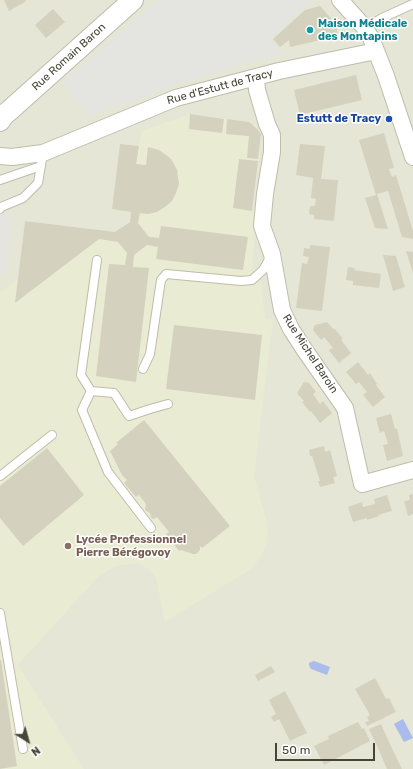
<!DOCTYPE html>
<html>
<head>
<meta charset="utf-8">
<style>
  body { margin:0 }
  #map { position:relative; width:413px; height:769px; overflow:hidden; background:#f3f3e8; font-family:Rubik,sans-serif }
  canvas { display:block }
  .north { position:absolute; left:8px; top:721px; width:40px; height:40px; -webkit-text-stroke:3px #fff; paint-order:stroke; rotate:143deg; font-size:11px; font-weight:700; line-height:16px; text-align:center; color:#464537 }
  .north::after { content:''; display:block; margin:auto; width:14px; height:18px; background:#464537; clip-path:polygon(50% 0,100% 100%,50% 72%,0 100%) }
  .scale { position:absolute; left:275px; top:743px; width:100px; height:18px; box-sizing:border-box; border:2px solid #464537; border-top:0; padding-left:5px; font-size:12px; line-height:14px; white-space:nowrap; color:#464537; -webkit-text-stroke:3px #fff; paint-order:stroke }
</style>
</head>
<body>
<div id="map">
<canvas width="413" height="769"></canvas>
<div class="north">N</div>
<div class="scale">50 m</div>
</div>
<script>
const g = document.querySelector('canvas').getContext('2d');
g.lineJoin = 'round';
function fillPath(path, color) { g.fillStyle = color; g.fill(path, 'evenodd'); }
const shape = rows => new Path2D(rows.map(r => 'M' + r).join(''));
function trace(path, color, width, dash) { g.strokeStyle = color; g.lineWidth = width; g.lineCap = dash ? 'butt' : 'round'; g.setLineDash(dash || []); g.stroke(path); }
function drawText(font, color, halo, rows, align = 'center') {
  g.font = font + ' Rubik,sans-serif'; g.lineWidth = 3; g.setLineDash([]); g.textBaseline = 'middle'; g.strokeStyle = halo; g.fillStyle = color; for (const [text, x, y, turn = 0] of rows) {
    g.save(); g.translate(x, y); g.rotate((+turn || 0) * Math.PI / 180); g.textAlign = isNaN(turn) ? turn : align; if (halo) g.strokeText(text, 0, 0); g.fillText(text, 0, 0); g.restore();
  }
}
fillPath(shape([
  [0,0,413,0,413,769,0,769]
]), '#e6e6d7');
fillPath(shape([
  [190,114,249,122,257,129,261,134,252,210,256,213,252,273,256,272,260,277,265,319,273,320,254,476,267,523,268,534,266,545,260,558,251,569,165,622,156,578,147,568,137,563,115,566,97,578,18,665,84,769,0,769,0,292,18,279,25,221,115,232,130,222,131,212,112,209,120,144,139,146,142,131]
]), '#eaebd3');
fillPath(shape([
  [159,0,313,0,271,38,282,54,243,64,191,80,151,95,88,116,63,81],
  [0,213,2,215,11,216,5,275,0,274]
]), '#e4e4e0');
fillPath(shape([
  [314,661,330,667,327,675,311,669,309,665,309,663,311,662],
  [403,719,413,738,404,742,394,724]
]), '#a9bceb');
fillPath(shape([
  [4,0,26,0,25,2,9,11],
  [320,6,336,24,338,36,290,47,289,40,280,47,273,39,305,10],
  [53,9,65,22,46,38,35,25],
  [356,75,362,100,300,115,294,90],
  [190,114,224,119,222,133,189,129],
  [227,119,249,122,257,129,261,134,258,159,247,158,249,136,226,134],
  [384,133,394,168,389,169,390,172,392,177,396,175,413,231,413,239,402,237,388,191,377,194,388,229,375,228,365,198,376,195,359,140],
  [120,144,139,146,136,164,146,165,148,147,159,150,170,158,173,162,177,170,179,184,176,193,172,201,165,207,157,212,148,214,140,213,138,223,149,237,159,238,161,226,248,237,243,270,156,259,158,247,147,245,134,255,133,267,149,268,136,382,96,376,109,264,125,265,127,253,118,242,99,239,15,303,25,221,115,232,130,222,131,212,112,209],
  [300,144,325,146,321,179,338,180,334,221,314,219,314,215,309,214,310,206,315,206,316,199,311,198,313,178,296,175],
  [239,159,258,161,252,211,233,208],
  [310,245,330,247,322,311,296,308,302,263,307,264,309,257,303,256,304,248,310,249],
  [406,251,413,252,413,273],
  [383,255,396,256,405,287,393,291],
  [348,267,355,268,354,270,381,274,379,288,353,285,353,281,346,280],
  [327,322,334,330,335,329,343,339,341,340,351,353,339,363,329,350,333,348,324,337,321,340,313,330,315,325],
  [174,325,262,335,255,400,166,389],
  [358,362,368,375,370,373,377,384,376,385,385,397,373,407,363,395,367,392,359,382,356,384,346,372],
  [304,382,309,383,316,392,313,394,320,404,323,401,332,413,320,423,311,411,310,412,302,402,304,401,297,393],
  [391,414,395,429,397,428,403,456,387,461,383,445,388,444,384,431,380,433,376,418],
  [144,420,230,526,202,548,199,545,200,547,200,550,196,554,193,554,181,550,179,551,166,534,169,532,157,517,154,519,151,518,150,513,145,510,146,504,139,495,136,497,124,483,127,480,122,475,110,451,118,444,116,443],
  [324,446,325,452,330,450,337,476,333,477,335,483,320,487,318,481,320,481,312,456,310,456,309,450],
  [47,448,84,495,23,546,0,518,0,486],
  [413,494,413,514,408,516,404,501,410,500,409,495],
  [387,495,392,511,378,515,379,516,367,520,367,518,353,522,348,507,362,502,363,507,375,504,374,499],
  [0,660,1,660,17,766,0,769],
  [271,666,275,672,258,681,255,675],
  [375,678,386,699,389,698,396,712,367,726,365,722,369,721,367,717,370,715,355,689],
  [285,691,307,733,290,741,279,719,274,722,271,717,276,714,269,700],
  [358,722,362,729,364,728,370,741,324,765,314,746,329,739,328,736],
  [381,724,389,742,402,769,387,769,378,748,369,729]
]), '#d4d2be');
const service = shape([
  [365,28,382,18,413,4],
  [0,180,41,166],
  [0,209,1,207,23,198,38,183,43,153],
  [143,369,150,354,161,280,166,274,241,281,252,280,263,270,271,256],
  [91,391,81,375,97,260],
  [0,476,52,435],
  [151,528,108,472,82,410,91,391,114,393,129,416,150,409,168,404],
  [0,613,23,749]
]);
const minor = shape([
  [340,0,365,28,371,38,386,76,413,157],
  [256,77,257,90,267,124,272,135,272,152,265,194,262,226,272,254,282,310,291,329,304,349,345,408,362,484,413,470],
  [0,156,12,157,43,153,176,98,279,71,376,51]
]);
const tertiary = shape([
  [0,121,4,115,10,110,133,0]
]);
trace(service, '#bebdab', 10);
trace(minor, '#bebdab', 18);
trace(tertiary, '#bebdab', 22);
trace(service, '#fff', 8);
trace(minor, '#fff', 16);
trace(tertiary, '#fff', 20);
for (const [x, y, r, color] of [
  [310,30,4,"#0f9aa8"],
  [389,119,4,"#1a4fb4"],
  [68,546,4,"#8d6e63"]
]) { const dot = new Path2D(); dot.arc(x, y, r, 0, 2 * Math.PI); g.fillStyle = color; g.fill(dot); trace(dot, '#fff', 1.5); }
drawText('bold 11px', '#0d838f', '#fff', [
  ["Maison Médicale",318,24],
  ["des Montapins",318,37]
], 'left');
drawText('11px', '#464537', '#fff', [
  ["Rue Romain Baron",69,57,-42],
  ["Rue d'Estutt de Tracy",220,87,-15],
  ["Rue Michel Baroin",310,354,57]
]);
drawText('bold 11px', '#164399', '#fff', [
  ["Estutt de Tracy",381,119]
], 'right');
drawText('bold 11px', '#785e54', '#fff', [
  ["Lycée Professionnel",76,540],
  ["Pierre Bérégovoy",76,553]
], 'left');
</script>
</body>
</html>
